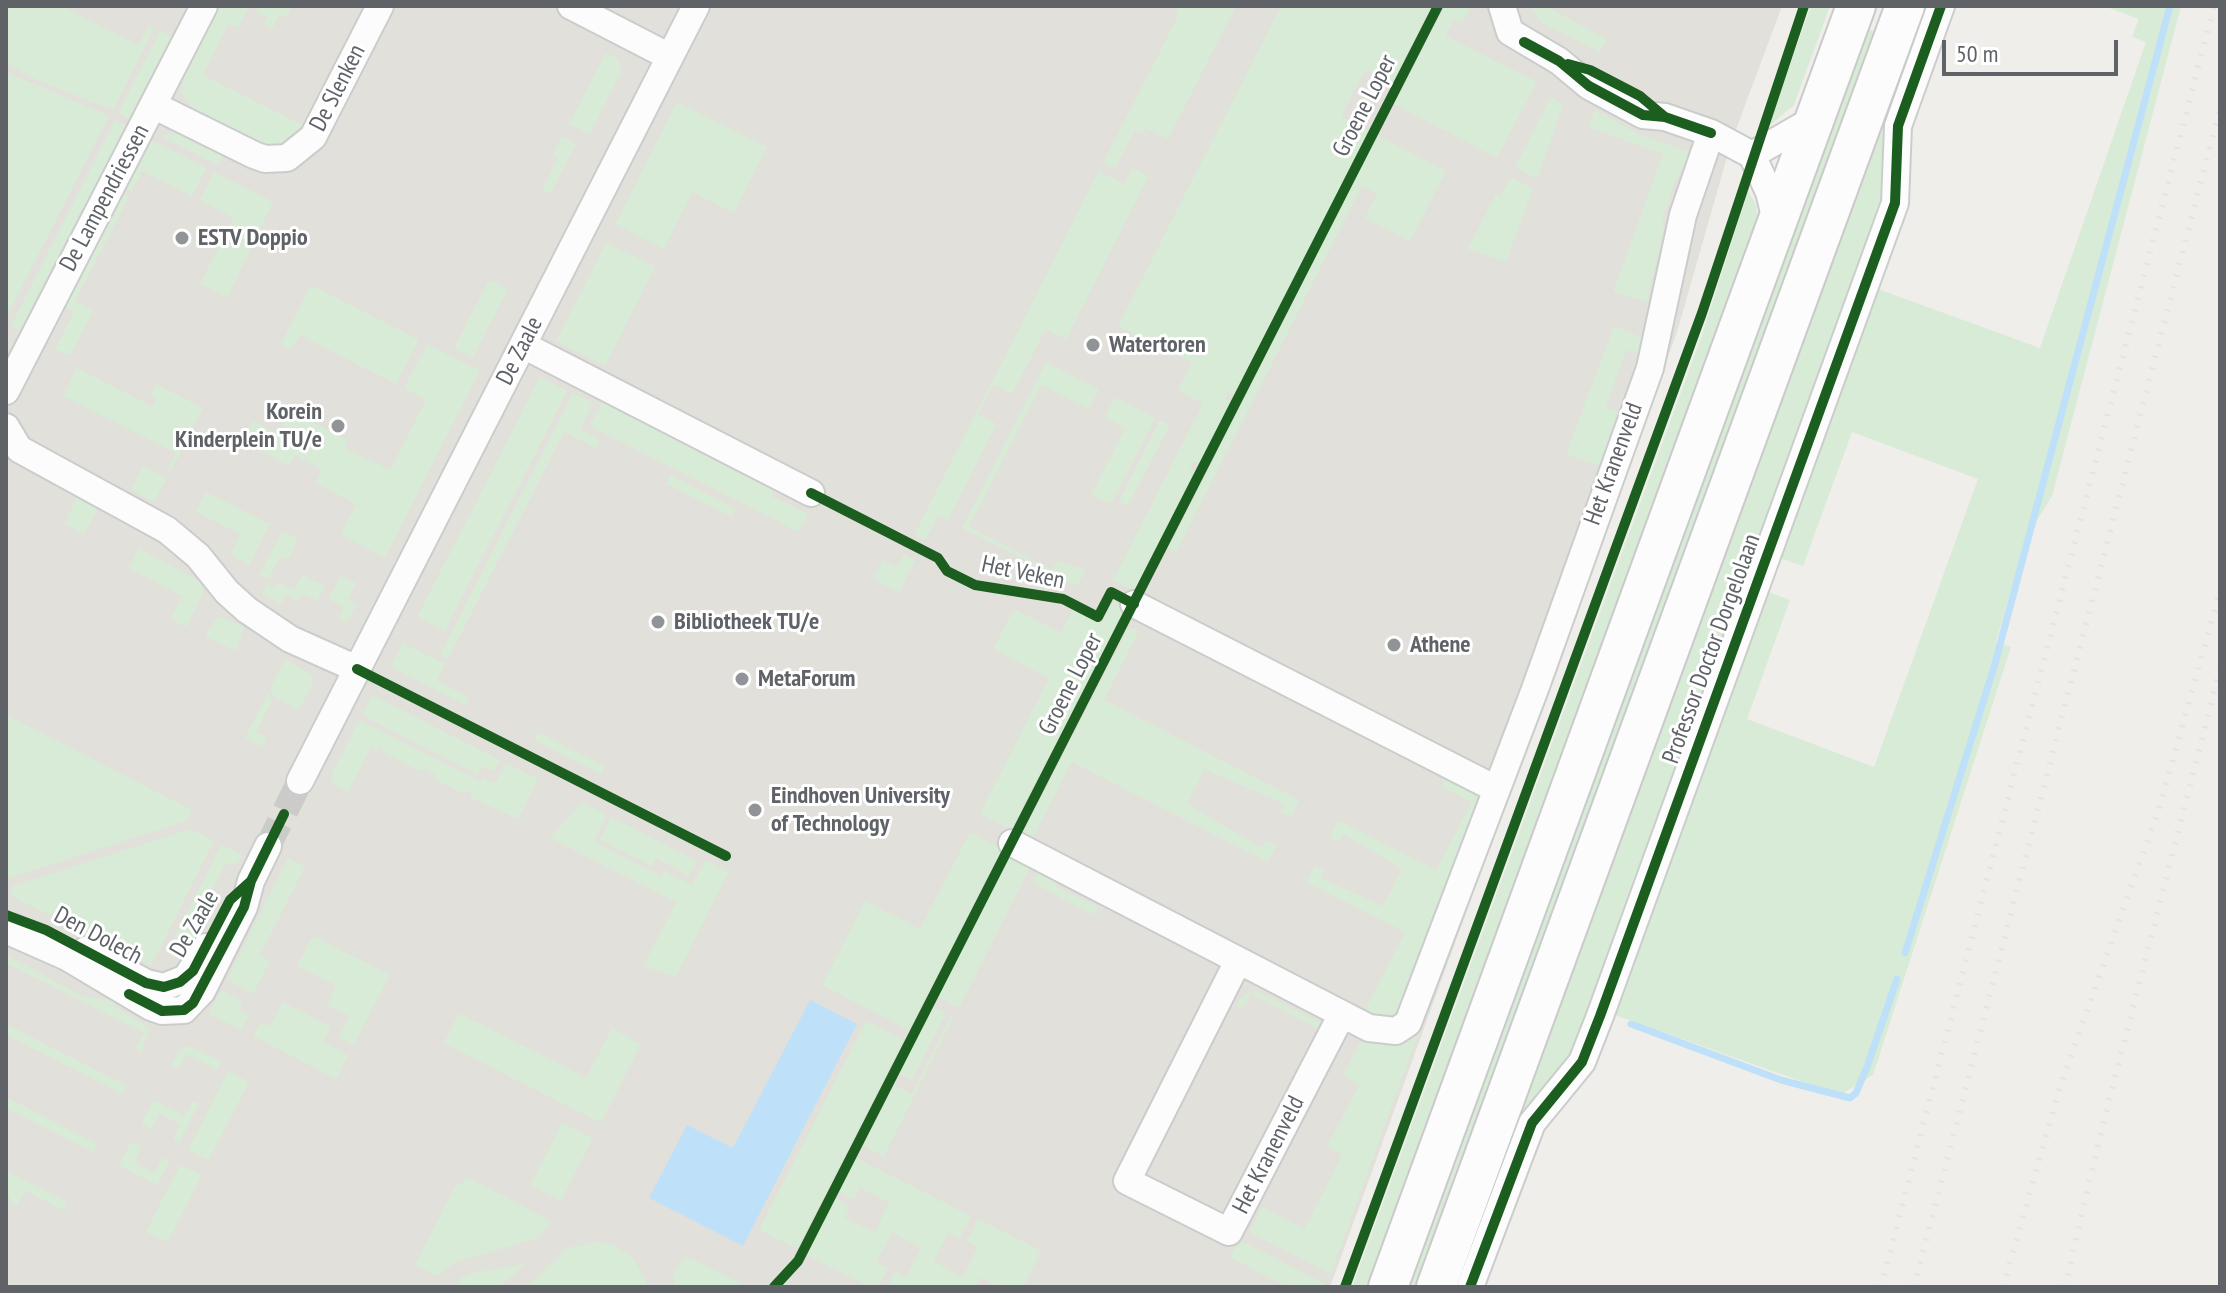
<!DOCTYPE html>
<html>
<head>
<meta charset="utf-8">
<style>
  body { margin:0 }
  #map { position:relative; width:2226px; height:1293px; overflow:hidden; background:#efeeea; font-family:"PT Sans Narrow",sans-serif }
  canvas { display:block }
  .frame { position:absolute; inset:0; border:8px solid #5f6368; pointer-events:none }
  .scale { position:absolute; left:1942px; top:40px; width:176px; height:36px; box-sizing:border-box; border:4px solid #5f6368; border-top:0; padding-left:10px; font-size:24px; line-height:28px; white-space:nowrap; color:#5f6368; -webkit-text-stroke:6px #fff; paint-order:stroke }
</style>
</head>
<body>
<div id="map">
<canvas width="2226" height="1293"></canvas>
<div class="frame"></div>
<div class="scale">50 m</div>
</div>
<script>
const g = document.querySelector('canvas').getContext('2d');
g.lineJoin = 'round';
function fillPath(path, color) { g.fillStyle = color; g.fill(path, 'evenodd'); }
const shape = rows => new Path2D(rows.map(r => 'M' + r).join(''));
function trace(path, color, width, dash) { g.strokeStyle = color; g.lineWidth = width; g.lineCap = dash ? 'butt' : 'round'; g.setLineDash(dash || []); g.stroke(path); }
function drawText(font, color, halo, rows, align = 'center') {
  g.font = font + ' "PT Sans Narrow",sans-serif'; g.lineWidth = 6; g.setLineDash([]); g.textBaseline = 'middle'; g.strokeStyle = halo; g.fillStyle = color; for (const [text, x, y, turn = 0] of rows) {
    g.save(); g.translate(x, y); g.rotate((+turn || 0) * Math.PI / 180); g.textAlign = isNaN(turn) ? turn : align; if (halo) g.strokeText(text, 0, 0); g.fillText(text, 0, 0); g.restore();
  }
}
fillPath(shape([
  [6,6,1782,6,1731,143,1677,332,1330,1287,6,1287]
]), '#e2e0da');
fillPath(shape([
  [6,6,62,6,138,45,148,26,154,29,113,110,35,79,6,63],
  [217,6,249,6,238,28,229,24,203,75,304,126,287,143,273,147,257,142,195,111,182,94,184,72],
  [259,6,292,6,286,18,279,15,272,29,263,24,267,17,256,11],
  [1175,6,1236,6,1168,139,1145,128,1142,134,1135,130,1115,169,1103,163,1178,16],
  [1281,6,1432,6,1392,83,1365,70,1341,116,1369,131,1234,395,1228,392,1225,398,1231,402,1199,464,1193,462,1190,468,1195,471,1134,591,1113,580,1203,404,1178,390,1192,363,1118,326],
  [1445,6,1471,6,1462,23,1454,19,1446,36,1537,82,1497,158,1394,104],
  [1528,6,1545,6,1607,39,1600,52,1542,23],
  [1811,6,1830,6,1794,105,1768,127],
  [1919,6,1934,6,1886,200,1578,1046,1462,1287,1453,1287],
  [2104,6,2181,6,2052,496,2025,540,1996,642,2011,647,1873,1075,1840,1095,1612,1014,1765,591,1790,600,1747,719,1874,767,1978,479,1852,432,1803,566,1777,557,1875,288,2040,348,2146,42,2132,37,2139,19],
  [1865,28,1879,33,1423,1287,1401,1287],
  [160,31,172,37,130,119,118,113],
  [606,53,618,59,621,72,590,134,569,124],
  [6,72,109,116,6,318],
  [1551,96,1563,106,1537,179,1515,167],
  [677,102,767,147,734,213,692,192,664,249,615,224],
  [1595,110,1640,135,1687,151,1688,158,1674,184,1662,222,1664,228,1647,302,1613,292,1663,154,1588,127],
  [115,120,127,126,22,332,11,326],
  [172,133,188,137,223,154,218,165,161,136],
  [1377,135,1446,171,1410,241,1365,218,1377,194,1362,186,1176,553,1168,549],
  [562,137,576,144,550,194,542,190,558,158,553,155],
  [153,141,206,168,192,196,142,171,132,191,124,187,144,149],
  [1133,168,1149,176,1066,339,1046,329,1012,394,993,385,978,414,997,424,948,520,938,516,925,540,914,535,1099,171,1124,184],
  [214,172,273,202,227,298,200,284,234,218,200,200],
  [1511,177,1533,189,1506,262,1468,249,1496,194,1500,196],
  [1748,191,1756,205,1758,220,1374,1287,1352,1287,1702,335],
  [121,193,129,197,75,301,93,311,70,356,55,349,74,312,63,306],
  [606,242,655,267,605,366,556,341],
  [489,280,508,289,473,357,454,348],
  [311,285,419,340,396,384,300,335,291,350,281,344],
  [1614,326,1643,338,1643,356,1626,350,1606,407,1623,414,1600,466,1566,454],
  [427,344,480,371,385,558,341,535,356,504,316,483,322,469,295,455,289,466,257,449,256,443,253,447,242,442,253,421,278,434,290,411,348,440,345,448,390,470,426,400,404,388],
  [1046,362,1099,389,1089,409,1041,385,969,527,1052,570,1057,561,1086,570,1077,586,962,528],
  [77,368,153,407,157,399,150,396,156,384,203,408,171,471,168,470,176,453,63,396],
  [540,377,567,391,445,631,417,617],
  [573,393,593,403,580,429,600,440,596,448,564,432,448,659,440,655],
  [1115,397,1155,418,1111,504,1091,495,1125,428,1105,417],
  [603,400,775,488,771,496,808,514,799,532,590,426],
  [1160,420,1170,425,1128,506,1119,501],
  [143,466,167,478,154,502,131,490],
  [671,475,736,509,732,517,666,484],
  [206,492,270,524,249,565,230,555,240,534,196,512],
  [78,493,100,506,84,534,65,524],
  [282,531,298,539,288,560,280,557,268,579,259,575],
  [139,548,204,584,203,594,186,627,171,619,182,596,129,568],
  [904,554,915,560,899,592,873,579,883,560,897,567],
  [302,575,325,586,317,601,301,594,297,601,286,595,281,604,262,594,267,583,275,587,278,582,294,590],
  [341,576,356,583,348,599,357,604,347,623,338,619,344,607,329,599],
  [1113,602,1125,608,1011,830,980,813,1049,678,993,649,1014,609,1061,633,1073,609,1101,624],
  [218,616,244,627,236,651,205,636],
  [1129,627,1139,631,1104,700,1299,800,1291,817,1281,812,1284,804,1205,769,1187,804,1262,848,1266,841,1276,846,1268,862,1072,762,1032,839,1022,834],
  [403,643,445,664,437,681,469,697,465,705,391,667],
  [285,659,312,675,312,686,299,710,274,697,270,689],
  [268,693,272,701,256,732,267,738,262,747,245,738],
  [372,695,500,760,494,772,482,766,478,775,362,715],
  [6,715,192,810,186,821,6,879],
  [359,720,481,782,484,778,495,783,506,763,538,779,518,819,470,797,472,794,467,791,465,794,434,779,436,775,424,769,421,772,383,752,380,747,377,750,371,747,348,792,333,784,332,773],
  [538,732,605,766,601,774,534,740],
  [1448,774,1476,791,1479,806,1403,1012,1384,1020,1364,1012,1405,932,1306,882,1315,866,1325,871,1321,878,1383,906,1402,869,1344,834,1339,842,1330,837,1338,820,1436,870,1472,802,1441,786],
  [582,802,607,815,594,842,661,876,664,871,692,885,705,860,729,872,676,977,643,966,676,902,550,838],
  [611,817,697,861,689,876,656,858,652,866,600,840],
  [191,829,214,841,151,966,11,896,13,886],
  [970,832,1002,849,909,1030,822,985,865,901,920,929],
  [221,845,242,855,238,863,225,865,199,916,192,913,188,921,198,927,200,936,188,959,169,949],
  [1011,854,1058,878,1055,886,1098,907,1094,915,1033,883,1037,873,1029,869,959,1008,938,997],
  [288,858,305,867,260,955,270,961,253,994,227,980],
  [313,936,390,975,354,1045,339,1037,349,1016,327,1005,336,985,297,966],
  [6,955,85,997,116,1001,114,1006,150,1028,142,1052,136,1048,144,1033,6,963],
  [221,990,243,1001,239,1010,249,1016,241,1030,209,1014],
  [1256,991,1319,1022,1321,1030,1251,994,1242,1009,1235,1005,1244,995],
  [283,1002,331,1027,323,1042,348,1055,336,1079,253,1036,261,1022,270,1026],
  [933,1007,946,1013,912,1080,899,1074],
  [459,1013,586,1078,612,1028,641,1044,601,1123,444,1043],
  [951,1016,954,1017,884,1156,863,1146,894,1085,912,1094],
  [866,1021,904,1040,797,1249,759,1230],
  [6,1024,127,1086,123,1094,6,1035],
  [1421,1026,1331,1274,1249,1232,1262,1207,1304,1229,1342,1155,1327,1147,1359,1085,1343,1076,1362,1038,1386,1046,1398,1044,1412,1038],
  [189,1046,221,1061,217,1070,187,1054,178,1069,171,1065,181,1049],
  [228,1071,249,1082,209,1160,188,1150],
  [6,1097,97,1144,93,1152,6,1108],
  [154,1100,185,1116,193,1101,199,1104,179,1143,173,1139,180,1124,170,1119,159,1113,151,1129,141,1123],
  [562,1123,593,1138,561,1201,530,1185],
  [131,1142,141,1147,134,1162,154,1173,162,1158,170,1161,157,1185,119,1166],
  [856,1158,971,1216,960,1238,948,1233,934,1262,963,1277,978,1247,967,1241,978,1219,1041,1251,1023,1287,999,1287,980,1278,975,1287,887,1287,895,1271,906,1277,921,1248,892,1232,876,1262,888,1268,878,1287,871,1287,807,1255,835,1198,850,1206,845,1218,875,1232,889,1202,860,1188,854,1199,839,1192],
  [180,1165,202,1175,168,1242,146,1232],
  [6,1171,67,1202,63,1210,25,1191,17,1206,13,1204,6,1191],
  [469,1178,551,1221,538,1238,456,1262,437,1276,415,1265,455,1187],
  [1239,1240,1327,1285,1326,1287,1287,1287,1230,1257],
  [596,1242,611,1244,633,1257,649,1287,527,1287,568,1248],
  [685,1257,692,1259,748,1287,675,1287,674,1272],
  [525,1264,500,1287,453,1287,461,1278,473,1273]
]), '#d8ebd6');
fillPath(shape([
  [810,1000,857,1024,743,1246,649,1198,687,1125,733,1148]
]), '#bfe0f9');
trace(shape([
  [1905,953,1994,667,2170,6],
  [1631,1024,1781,1080,1850,1098,1856,1093,1867,1067,1897,979]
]), '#bfe0f9', 7);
trace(shape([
  [268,846,300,781]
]), '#cbcbca', 26, [26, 13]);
const minor = shape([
  [571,6,670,57],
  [1502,6,1510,32,1559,61,1589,86,1643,115,1665,117,1711,133,1752,155,1769,192,1777,224],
  [153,105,254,155,265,159,287,158,313,137,380,6],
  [1752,155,1816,118],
  [523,345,811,493],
  [6,391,204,6],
  [6,427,19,449,167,530,198,556,227,592,247,610,290,639,357,669],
  [1134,604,1496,789],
  [300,781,696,6],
  [1012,843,1369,1028,1396,1031,1408,1023,1535,689,1650,368,1683,215,1711,133],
  [6,930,67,957,151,1007,162,1011,184,1010,202,991,244,907,251,881,268,846],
  [86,950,146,983,164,987,186,978,206,947],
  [1238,961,1127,1181,1229,1232,1342,1014],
  [1470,1287,1532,1123,1582,1062,1600,1016,1895,203,1898,126,1941,6]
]);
const secondary = shape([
  [1388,1287,1856,6],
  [1436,1287,1905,6]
]);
trace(minor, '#cbcccc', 30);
trace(secondary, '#cacacb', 42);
trace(minor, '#fdfcfc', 26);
trace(secondary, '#fdfcfc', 38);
trace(shape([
  [1881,1287,2214,6],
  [1914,1287,2220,108],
  [2003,1287,2060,1087,2159,809,2220,591],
  [2065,1287,2100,1136,2220,669]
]), '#e4e4e4', 6, [2, 10]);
trace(shape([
  [1524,42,1559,61,1589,86,1643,115,1665,117,1711,133],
  [1568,64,1590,70,1640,96,1665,117],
  [811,493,938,558,947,571,975,585,1063,599,1098,617,1111,592,1134,604],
  [357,669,726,856],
  [6,915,46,930,146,983,164,987,180,982,193,971,230,900,251,881],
  [129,994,162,1011,184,1010,193,1003,244,907,251,881,284,814],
  [774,1287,798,1261,1438,6],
  [1345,1287,1702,313,1804,6],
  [1470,1287,1532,1123,1582,1062,1600,1016,1895,203,1898,126,1941,6]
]), '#1b5e20', 10);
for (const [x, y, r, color] of [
  [182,238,8,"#919496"],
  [1093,345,8,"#919496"],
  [338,426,8,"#919496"],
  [658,622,8,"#919496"],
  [1394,645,8,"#919496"],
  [742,679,8,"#919496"],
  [755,810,8,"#919496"]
]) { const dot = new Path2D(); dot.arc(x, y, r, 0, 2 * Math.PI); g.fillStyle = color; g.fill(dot); trace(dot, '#fff', 3); }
drawText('24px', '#5f6368', '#fff', [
  ["De Slenken",338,88,-63],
  ["Groene Loper",1365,106,-63],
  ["De Lampendriessen",105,198,-62],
  ["De Zaale",520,351,-63],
  ["Het Kranenveld",1614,464,-70],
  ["Het Veken",1023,573,12],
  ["Professor Doctor Dorgelolaan",1712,649,-70],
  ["Groene Loper",1071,684,-63],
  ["De Zaale",195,924,-60],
  ["Den Dolech",98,936,28],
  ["Het Kranenveld",1269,1155,-63]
]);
drawText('bold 24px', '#5f6368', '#fff', [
  ["ESTV Doppio",198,238],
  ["Watertoren",1109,345],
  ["Korein",322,412,"right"],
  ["Kinderplein TU/e",322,440,"right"],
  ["Bibliotheek TU/e",674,622],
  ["Athene",1410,645],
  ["MetaForum",758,679],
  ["Eindhoven University",771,796],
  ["of Technology",771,824]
], 'left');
</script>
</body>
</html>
